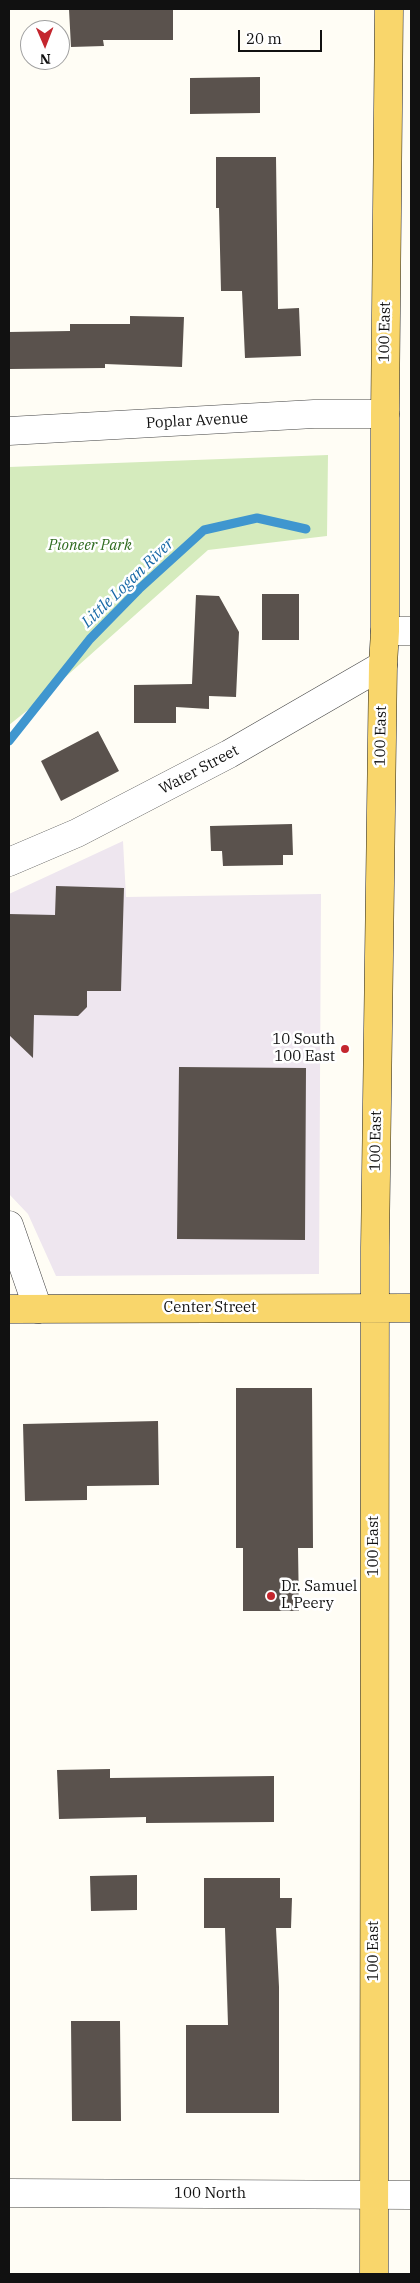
<!DOCTYPE html>
<html>
<head>
<meta charset="utf-8">
<style>
  body { margin:0 }
  #map { position:relative; width:420px; height:2283px; overflow:hidden; background:#fffdf5; font-family:"IBM Plex Serif",serif }
  canvas { display:block }
  .frame { position:absolute; inset:0; border:10px solid #111; pointer-events:none }
  .north { position:absolute; left:20px; top:20px; width:50px; height:50px; box-sizing:border-box; background:#fff; border:1px solid #a0a0a0; border-radius:50%; rotate:179deg; font-size:14px; font-weight:700; line-height:20px; text-align:center; color:#111 }
  .north::after { content:''; display:block; margin:auto; width:18px; height:22px; background:#c4262e; clip-path:polygon(50% 0,100% 100%,50% 72%,0 100%) }
  .scale { position:absolute; left:238px; top:30px; width:84px; height:22px; box-sizing:border-box; border:2px solid #111; border-top:0; padding-left:6px; font-size:15px; line-height:18px; white-space:nowrap; color:#111; -webkit-text-stroke:4px #fff; paint-order:stroke }
</style>
</head>
<body>
<div id="map">
<canvas width="420" height="2283"></canvas>
<div class="frame"></div>
<div class="north">N</div>
<div class="scale">20 m</div>
</div>
<script>
const g = document.querySelector('canvas').getContext('2d');
g.lineJoin = 'round';
function fillPath(path, color) { g.fillStyle = color; g.fill(path, 'evenodd'); }
const shape = rows => new Path2D(rows.map(r => 'M' + r).join(''));
function trace(path, color, width, dash) { g.strokeStyle = color; g.lineWidth = width; g.lineCap = dash ? 'butt' : 'round'; g.setLineDash(dash || []); g.stroke(path); }
function drawText(font, color, halo, rows, align = 'center') {
  g.font = font + ' "IBM Plex Serif",serif'; g.lineWidth = 5; g.setLineDash([]); g.textBaseline = 'middle'; g.strokeStyle = halo; g.fillStyle = color; for (const [text, x, y, turn = 0] of rows) {
    g.save(); g.translate(x, y); g.rotate((+turn || 0) * Math.PI / 180); g.textAlign = isNaN(turn) ? turn : align; if (halo) g.strokeText(text, 0, 0); g.fillText(text, 0, 0); g.restore();
  }
}
fillPath(shape([
  [123,841,126,897,321,894,319,1274,56,1276,28,1214,9,1194,9,894]
]), '#eee6ef');
fillPath(shape([
  [328,455,327,536,208,550,34,705,9,725,9,467]
]), '#d5ebbd');
trace(shape([
  [9,741,90,639,139,589,204,530,257,518,306,529]
]), '#3f96cf', 9);
fillPath(shape([
  [69,9,173,9,173,40,103,40,104,46,71,47],
  [260,77,260,113,190,114,190,78],
  [216,157,276,157,278,309,299,308,301,356,245,358,242,291,221,291,219,208,216,208],
  [130,316,184,317,182,367,105,364,105,368,9,369,9,332,70,331,70,324,130,324],
  [262,594,299,594,299,640,262,640],
  [196,595,219,596,239,632,236,697,209,696,209,709,176,707,176,723,134,723,134,685,192,684],
  [98,731,119,771,61,801,41,761],
  [292,824,293,855,283,855,283,865,223,866,222,851,211,851,210,826],
  [56,886,124,888,121,991,87,991,87,1007,78,1016,34,1015,33,1058,9,1035,9,914,55,915],
  [179,1067,306,1068,305,1240,177,1239],
  [236,1388,312,1388,313,1548,298,1548,299,1611,243,1611,243,1548,236,1548],
  [158,1421,159,1485,87,1486,87,1500,25,1501,23,1424],
  [110,1769,110,1778,274,1776,274,1822,146,1823,146,1817,59,1819,57,1770],
  [137,1875,137,1910,91,1911,90,1876],
  [204,1878,280,1878,280,1898,292,1898,291,1928,276,1928,279,1987,279,2113,186,2113,186,2025,228,2025,225,1928,204,1928],
  [71,2021,120,2021,121,2121,72,2121]
]), '#5a524d');
const minor = shape([
  [9,431,314,414,385,414],
  [385,631,411,631],
  [9,862,77,833,229,754,383,665],
  [9,1225,38,1309],
  [9,2193,411,2195]
]);
const major = shape([
  [9,1309,411,1308],
  [374,2274,375,1247,383,665,385,631,385,414,389,9]
]);
trace(minor, '#444', 29);
trace(major, '#222', 29);
trace(minor, '#fff', 28);
trace(major, '#f9d66b', 28);
for (const [x, y, r, color] of [
  [345,1049,5,"#c4262e"],
  [271,1596,5,"#c4262e"]
]) { const dot = new Path2D(); dot.arc(x, y, r, 0, 2 * Math.PI); g.fillStyle = color; g.fill(dot); trace(dot, '#fff', 2); }
drawText('15px', '#111', '#fff', [
  ["100 East",385,332,-89],
  ["Poplar Avenue",197,421,-3],
  ["100 East",381,736,-89],
  ["Water Street",199,770,-28],
  ["100 East",376,1141,-89],
  ["Center Street",210,1308],
  ["100 East",374,1546,-90],
  ["100 East",374,1951,-90],
  ["100 North",210,2194]
]);
drawText('italic 15px', '#2f6b1f', '#fff', [
  ["Pioneer Park",90,546]
]);
drawText('15px', '#111', '#fff', [
  ["10 South",335,1040],
  ["100 East",335,1057],
  ["Dr. Samuel",281,1587,"left"],
  ["L Peery",281,1604,"left"]
], 'right');
drawText('italic 16px', '#1768a6', '#fff', [
  ["Little Logan River",128,583,-44]
]);
</script>
</body>
</html>
